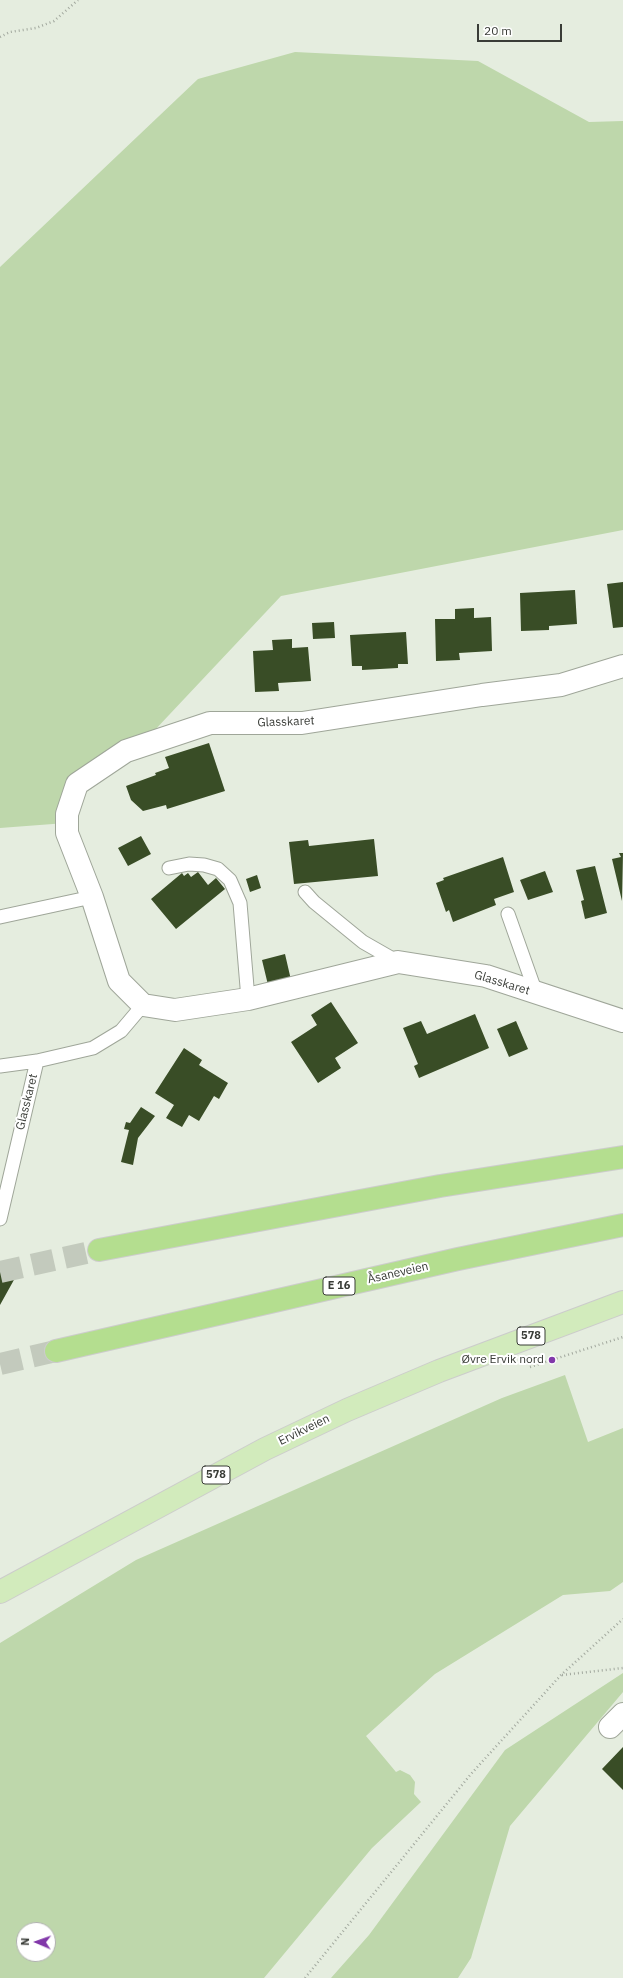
<!DOCTYPE html>
<html>
<head>
<meta charset="utf-8">
<style>
  body { margin:0 }
  #map { position:relative; width:623px; height:1978px; overflow:hidden; background:#e5eddf; font-family:"IBM Plex Sans",sans-serif }
  canvas { display:block }
  .north { position:absolute; left:16px; top:1922px; width:40px; height:40px; box-sizing:border-box; background:#fff; border:1px solid #b0b1af; border-radius:50%; rotate:272deg; font-size:11px; font-weight:700; line-height:16px; text-align:center; color:#393c37 }
  .north::after { content:''; display:block; margin:auto; width:14px; height:18px; background:#8137a9; clip-path:polygon(50% 0,100% 100%,50% 72%,0 100%) }
  .scale { position:absolute; left:477px; top:24px; width:85px; height:18px; box-sizing:border-box; border:2px solid #393c37; border-top:0; padding-left:5px; font-size:12px; line-height:14px; white-space:nowrap; color:#393c37; -webkit-text-stroke:3px #fff; paint-order:stroke }
</style>
</head>
<body>
<div id="map">
<canvas width="623" height="1978"></canvas>
<div class="north">N</div>
<div class="scale">20 m</div>
</div>
<script>
const g = document.querySelector('canvas').getContext('2d');
g.lineJoin = 'round';
function fillPath(path, color) { g.fillStyle = color; g.fill(path, 'evenodd'); }
const shape = rows => new Path2D(rows.map(r => 'M' + r).join(''));
function trace(path, color, width, dash) { g.strokeStyle = color; g.lineWidth = width; g.lineCap = dash ? 'butt' : 'round'; g.setLineDash(dash || []); g.stroke(path); }
function drawText(font, color, halo, rows, align = 'center') {
  g.font = font + ' "IBM Plex Sans",sans-serif'; g.lineWidth = 4; g.setLineDash([]); g.textBaseline = 'middle'; g.strokeStyle = halo; g.fillStyle = color; for (const [text, x, y, turn = 0] of rows) {
    g.save(); g.translate(x, y); g.rotate((+turn || 0) * Math.PI / 180); g.textAlign = isNaN(turn) ? turn : align; if (halo) g.strokeText(text, 0, 0); g.fillText(text, 0, 0); g.restore();
  }
}
fillPath(shape([
  [295,52,478,61,589,122,623,121,623,530,281,596,153,732,90,763,66,823,0,828,0,267,198,79],
  [565,1375,588,1442,623,1428,623,1582,610,1591,563,1595,435,1674,366,1736,396,1772,400,1770,410,1775,415,1782,414,1794,421,1802,372,1848,264,1978,0,1978,0,1643,136,1560,502,1398],
  [24,1930,48,1930,48,1954,24,1954],
  [623,1673,623,1692,510,1826,471,1958,458,1978,331,1978,369,1935,505,1750]
]), '#bed7ab');
fillPath(shape([
  [623,582,623,627,613,628,607,584],
  [575,590,577,624,549,626,549,630,521,631,520,593],
  [474,608,474,618,491,617,492,651,459,653,460,660,436,661,435,619,455,619,455,609],
  [334,622,335,638,313,639,312,623],
  [406,632,408,664,398,664,398,668,362,670,362,666,352,666,350,635],
  [292,639,292,648,308,647,311,681,278,683,279,691,255,692,253,651,273,650,272,640],
  [209,743,225,791,167,809,166,805,143,811,131,800,126,786,156,775,155,773,169,768,165,757],
  [141,836,151,854,128,866,118,848],
  [374,839,378,876,294,884,289,842,308,840,309,846],
  [619,853,623,853,622,901,612,859,621,857],
  [503,857,514,892,494,899,496,905,453,922,449,910,446,912,436,883,444,880,443,878],
  [595,866,607,913,585,919,581,901,584,900,576,870],
  [545,871,553,892,528,900,520,880],
  [198,872,208,885,216,878,225,889,176,929,151,899,182,873,184,876,188,873,191,877],
  [257,875,261,888,250,892,246,879],
  [285,954,291,980,268,985,262,960],
  [331,1002,358,1043,335,1058,341,1068,318,1083,291,1042,317,1025,311,1015],
  [475,1014,489,1048,419,1078,414,1066,418,1064,403,1028,421,1021,427,1034],
  [516,1021,528,1049,509,1057,497,1029],
  [184,1048,202,1060,199,1065,228,1083,219,1099,214,1096,199,1121,189,1115,182,1127,166,1118,174,1105,155,1093],
  [141,1107,155,1116,138,1138,133,1165,121,1162,129,1130,124,1129,126,1122,130,1123],
  [0,1270,15,1278,0,1305],
  [623,1747,623,1790,602,1769]
]), '#394d26');
trace(shape([
  [0,1272,99,1250],
  [0,1364,56,1351]
]), '#c3cabd', 22, [22, 11]);
const service = shape([
  [169,868,189,864,204,865,218,869,230,880,240,903,248,999],
  [305,892,314,902,363,942,398,962],
  [508,914,536,993],
  [0,917,92,897],
  [0,1066,37,1061,93,1048,121,1031,143,1005],
  [0,1219,37,1061]
]);
const minor = shape([
  [623,666,561,685,482,695,302,723,210,723,126,751,77,784,67,814,67,833,92,897,119,981,143,1005,175,1010,248,999,398,962,486,976,623,1021],
  [610,1727,623,1714]
]);
const primary = shape([
  [0,1592,265,1449,347,1410,439,1371,623,1302]
]);
const motorway = shape([
  [99,1250,440,1186,623,1157],
  [56,1351,458,1259,623,1225]
]);
trace(service, '#9fa699', 15);
trace(minor, '#9fa699', 24);
trace(primary, '#cccccb', 24);
trace(motorway, '#cccccb', 24);
trace(shape([
  [0,37,10,32,36,28,54,21,78,0],
  [530,1367,623,1337],
  [562,1675,623,1668],
  [305,1978,471,1774,561,1675,623,1619]
]), '#a2a89e', 2.5, [1, 3]);
trace(service, '#fff', 13);
trace(minor, '#fff', 22);
trace(primary, '#d2ebbc', 22);
trace(motorway, '#b4de8f', 22);
for (const [x, y, r, color] of [
  [552,1360,4,"#8137a9"]
]) { const dot = new Path2D(); dot.arc(x, y, r, 0, 2 * Math.PI); g.fillStyle = color; g.fill(dot); trace(dot, '#fff', 1.5); }
for (const [x, y, w] of [
  [339,1286,32],
  [531,1336,28],
  [216,1475,28]
]) { const box = new Path2D(); box.roundRect(x - w / 2, y - 9, w, 18, 3); g.fillStyle = '#fff'; g.fill(box); trace(box, '#393c37', 1); }
drawText('bold 11px', '#393c37', null, [
  ["E 16",339,1286],
  ["578",531,1336],
  ["578",216,1475]
]);
drawText('12px', '#393c37', '#fff', [
  ["Glasskaret",286,722,-2],
  ["Glasskaret",502,983,17],
  ["Glasskaret",27,1102,-76],
  ["Åsaneveien",398,1273,-13],
  ["Ervikveien",304,1430,-26]
]);
drawText('12px', '#393c37', '#fff', [
  ["Øvre Ervik nord",544,1360]
], 'right');
</script>
</body>
</html>
